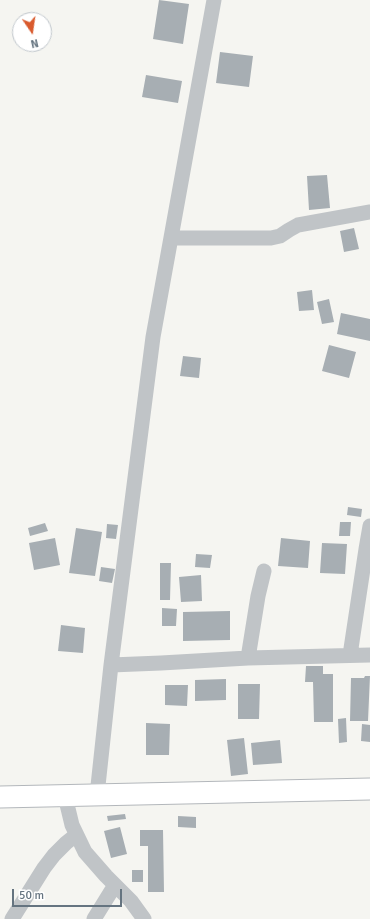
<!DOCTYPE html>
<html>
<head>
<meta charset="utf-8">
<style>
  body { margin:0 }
  #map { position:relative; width:370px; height:919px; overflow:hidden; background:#f5f5f1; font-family:Signika,sans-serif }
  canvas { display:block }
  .north { position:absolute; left:12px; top:12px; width:40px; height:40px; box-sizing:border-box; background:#fff; border:1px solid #c1c7cc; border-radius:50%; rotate:167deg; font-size:11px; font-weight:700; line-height:16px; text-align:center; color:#657480 }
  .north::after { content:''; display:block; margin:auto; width:14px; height:18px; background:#d95a2d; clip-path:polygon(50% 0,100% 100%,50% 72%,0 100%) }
  .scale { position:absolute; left:12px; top:889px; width:110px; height:18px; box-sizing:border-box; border:2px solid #657480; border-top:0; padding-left:5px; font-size:12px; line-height:14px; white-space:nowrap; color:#657480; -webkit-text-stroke:3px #fff; paint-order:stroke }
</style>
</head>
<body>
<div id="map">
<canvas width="370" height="919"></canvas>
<div class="north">N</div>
<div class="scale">50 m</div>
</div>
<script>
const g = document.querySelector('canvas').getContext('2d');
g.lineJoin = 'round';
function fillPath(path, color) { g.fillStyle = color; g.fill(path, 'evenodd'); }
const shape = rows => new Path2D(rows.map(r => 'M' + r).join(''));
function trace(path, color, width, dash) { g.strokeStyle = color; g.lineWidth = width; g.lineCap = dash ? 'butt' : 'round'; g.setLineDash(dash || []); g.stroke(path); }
fillPath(shape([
  [159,0,189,4,183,44,153,39],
  [220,52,253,56,249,87,216,83],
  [146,75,182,81,178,103,142,97],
  [327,175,330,208,309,210,307,176],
  [354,228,359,249,344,252,340,231],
  [312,290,314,310,299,311,297,292],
  [329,299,334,322,322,324,317,302],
  [341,313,370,319,370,341,337,334],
  [329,345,356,352,349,378,322,371],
  [183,356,201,358,199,378,180,376],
  [348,507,362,509,361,517,347,515],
  [340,522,351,522,350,536,339,536],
  [45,523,48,531,30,536,28,528],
  [107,524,118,525,116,539,106,538],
  [76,528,102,532,95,576,69,573],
  [55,538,60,565,34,570,29,543],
  [281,538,310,541,308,568,278,566],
  [322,543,347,544,345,574,320,573],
  [196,554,212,555,210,568,195,567],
  [160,563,171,563,170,600,160,600],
  [101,567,115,569,112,583,99,581],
  [201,575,202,601,181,602,179,577],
  [162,608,177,609,176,626,162,626],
  [230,611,230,640,183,641,183,612],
  [61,625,85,628,83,653,58,651],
  [306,666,323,666,323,674,333,674,333,722,314,722,313,682,305,682],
  [365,676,370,676,368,721,350,721,351,678,364,678],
  [226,679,226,700,195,701,195,680],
  [238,684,260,684,259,719,238,719],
  [165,685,188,685,187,706,165,705],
  [346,718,347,742,339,743,338,719],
  [146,723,170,724,169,755,146,755],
  [362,724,370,725,370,742,361,741],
  [244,738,248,774,231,776,227,740],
  [280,740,282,763,253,765,251,743],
  [125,814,126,819,108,821,107,816],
  [178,816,196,817,196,828,178,827],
  [120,827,127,854,111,858,104,831],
  [140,830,163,830,164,892,148,892,148,846,140,846],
  [132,870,143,870,143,882,132,882]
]), '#a7aeb3');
const secondary = shape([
  [0,797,370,789]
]);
trace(secondary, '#b3b7bb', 23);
trace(shape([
  [171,238,271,238,280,236,289,230,298,225,370,212],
  [350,655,366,549,370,526],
  [248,658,258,596,264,571],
  [111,665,161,663,248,658,370,655],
  [97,795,111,665,153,337,214,0],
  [65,796,72,825,85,852,106,876,131,901,144,919],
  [12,919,44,868,54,855,66,843,76,835],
  [94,919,115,885]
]), '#c0c4c7', 15);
trace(secondary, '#fff', 21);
</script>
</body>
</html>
